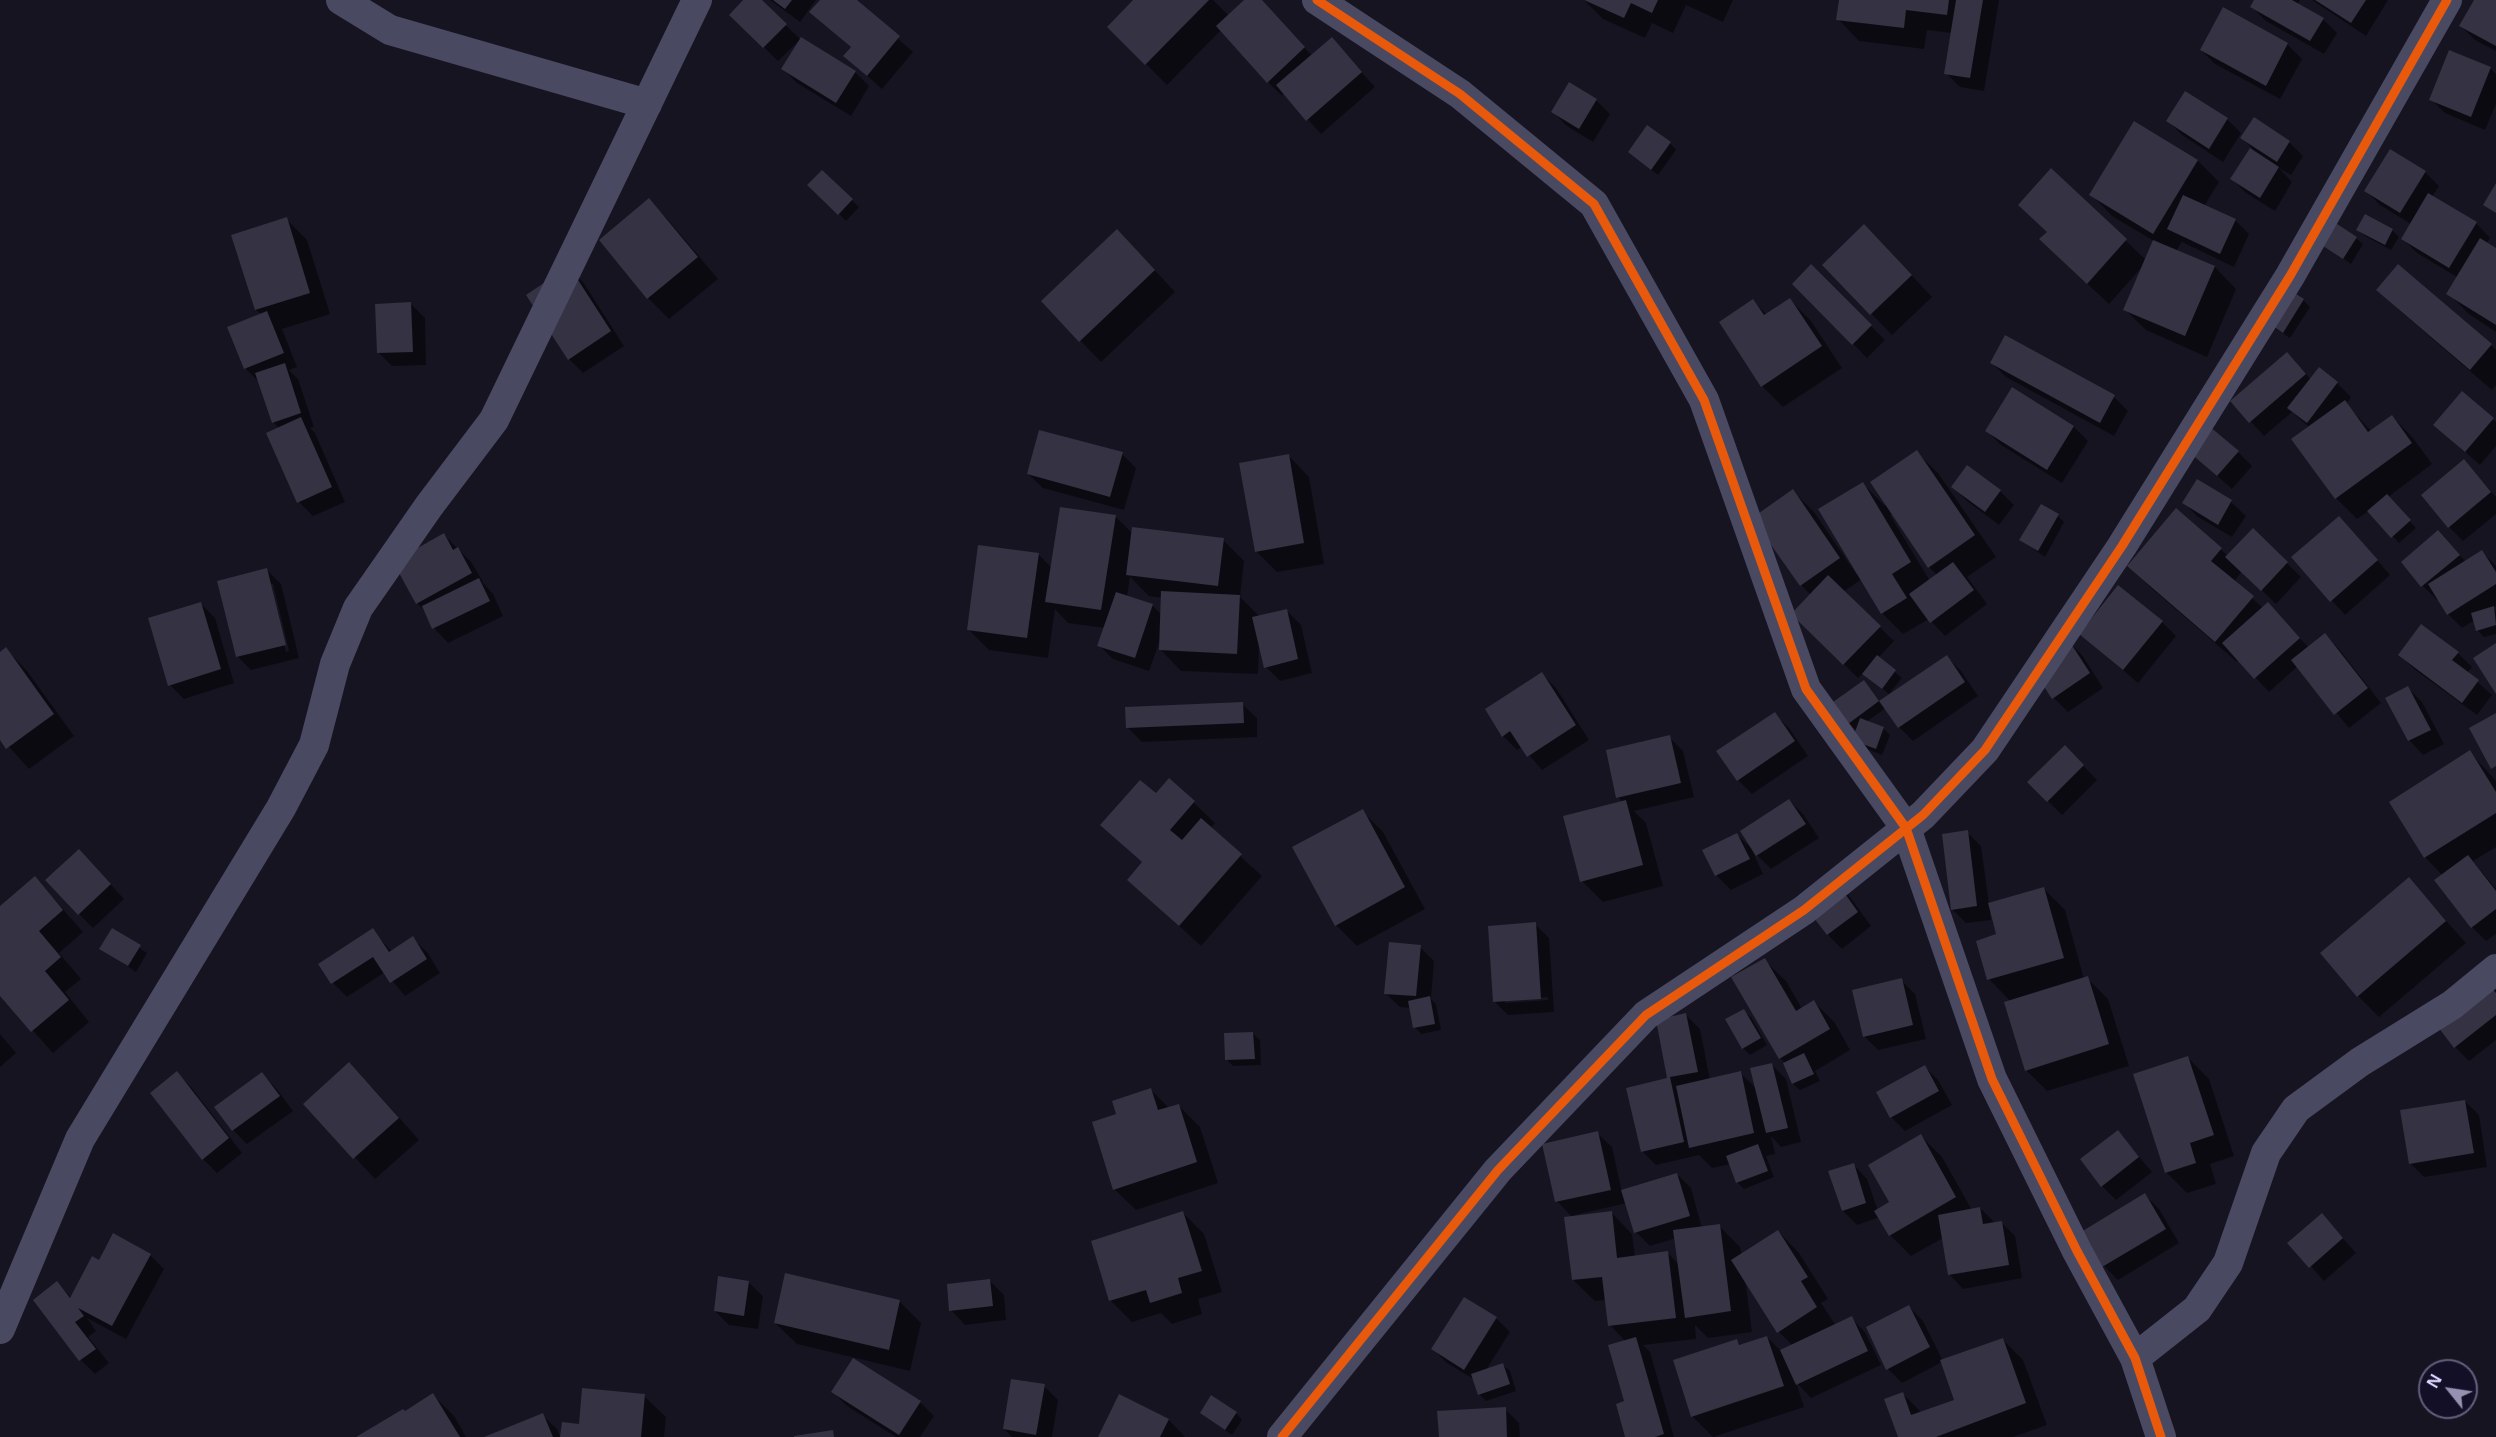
<!DOCTYPE html>
<html>
<head>
<meta charset="utf-8">
<style>
  body { margin:0 }
  #map { position:relative; width:2496px; height:1437px; overflow:hidden; background:#161421; font-family:"Noto Sans",sans-serif }
  canvas { display:block }
  .north { position:absolute; left:2418px; top:1359px; width:60px; height:60px; box-sizing:border-box; background:#130f26; border:2px solid #625e7d; border-radius:50%; rotate:300deg; font-size:16px; font-weight:700; line-height:24px; text-align:center; color:#d9d4ff }
  .north::after { content:''; display:block; margin:auto; width:21px; height:27px; background:#9591b1; clip-path:polygon(50% 0,100% 100%,50% 72%,0 100%) }
</style>
</head>
<body>
<div id="map">
<canvas width="2496" height="1437"></canvas>
<div class="north">N</div>
</div>
<script>
const g = document.querySelector('canvas').getContext('2d');
g.lineJoin = 'round';
function fillPath(path, color) { g.fillStyle = color; g.fill(path, 'evenodd'); }
const shape = rows => new Path2D(rows.map(r => 'M' + r).join(''));
function trace(path, color, width, dash) { g.strokeStyle = color; g.lineWidth = width; g.lineCap = dash ? 'butt' : 'round'; g.setLineDash(dash || []); g.stroke(path); }
fillPath(shape([
  [745,0,760,0,801,40,855,72,869,86,851,116,797,83,783,69,800,40,778,61,731,15],
  [770,0,816,0,800,22],
  [822,0,854,0,913,52,882,89,845,56,852,48,812,12],
  [1135,0,1213,0,1229,16,1246,0,1261,0,1312,56,1331,39,1375,87,1321,134,1284,93,1282,96,1268,82,1221,30,1167,85,1109,27],
  [1584,0,1733,0,1723,22,1686,5,1673,33,1652,23,1645,38,1603,19],
  [1840,0,1999,0,1984,91,1960,87,1946,73,1952,33,1927,30,1924,49,1859,41,1838,19],
  [2255,0,2300,0,2297,5,2323,19,2337,33,2324,54,2266,21,2252,7],
  [2312,0,2388,0,2366,36],
  [2475,0,2496,0,2496,51,2475,40,2461,26],
  [2224,9,2288,45,2302,59,2280,99,2215,64,2201,50],
  [2490,68,2496,74,2496,104,2485,130,2445,113,2431,99],
  [1596,100,1610,114,1593,142,1567,126,1553,112],
  [2227,119,2241,133,2223,162,2182,135,2168,121],
  [2135,123,2198,161,2219,182,2204,206,2235,220,2249,234,2234,267,2182,242,2176,251,2215,267,2236,289,2207,357,2146,330,2124,309,2142,267,2109,304,2062,260,2048,233,2051,170,2146,260,2154,241,2112,216,2091,194],
  [2242,138,2289,142,2303,156,2291,175,2279,168,2292,182,2275,211,2246,193,2232,179,2252,148],
  [1670,143,1676,150,1658,175,1630,152],
  [822,172,859,207,846,221,809,185],
  [2425,172,2439,186,2432,197,2476,223,2490,238,2486,244,2496,250,2496,332,2469,314,2448,293,2457,277,2417,253,2403,239,2411,224,2380,205,2366,191],
  [649,200,670,222,718,279,669,319,648,298],
  [286,219,307,240,330,314,282,329,297,367,289,370,298,379,314,427,310,428,315,433,345,502,313,516,299,502,268,434,280,429,273,422,260,383,245,368,262,315,256,310],
  [2358,230,2392,230,2399,237,2391,250,2365,236],
  [2356,238,2363,244,2351,264,2322,244],
  [1885,247,1932,297,1892,335,1824,265],
  [1138,252,1175,292,1101,362,1043,302],
  [1811,266,1885,340,1867,358,1794,284],
  [569,268,583,282,624,346,583,373,569,359],
  [2378,290,2491,345,2496,350,2496,385,2492,390,2400,311],
  [1790,300,1811,321,1842,368,1783,407,1762,386,1753,301,1767,315],
  [2303,300,2310,307,2290,338,2273,327],
  [411,304,425,318,426,365,392,366,378,352],
  [1992,363,2114,397,2128,411,2114,436,2006,377],
  [2301,368,2311,380,2337,383,2351,397,2346,404,2371,431,2392,416,2413,438,2432,464,2388,497,2416,528,2399,543,2369,511,2357,519,2336,498,2293,440,2310,428,2292,412,2264,436,2232,401],
  [2012,389,2074,427,2088,441,2062,483,2001,445,1987,431],
  [2462,393,2496,422,2496,446,2480,465,2435,425],
  [2184,446,2238,452,2252,466,2232,489],
  [1916,452,1938,473,1996,557,1967,577,1987,604,1945,636,1929,619,1903,634,1882,613,1862,579,1843,592,1894,641,1878,658,1902,678,1889,694,1863,673,1858,678,1793,614,1811,595,1801,585,1793,491,1814,512,1857,575,1859,573,1863,484,1885,506],
  [1893,514,1929,567,1937,575,1930,581,1890,515],
  [1122,454,1136,468,1124,510,1043,488,1028,474],
  [1288,455,1309,477,1324,564,1277,572,1256,551],
  [2464,462,2496,497,2496,514,2463,541,2449,527],
  [2197,481,2231,502,2246,516,2232,537,2198,517,2184,503],
  [1953,487,2000,491,2014,505,1999,525,1967,501],
  [2176,510,2228,556,2253,530,2301,577,2276,604,2242,571,2234,582,2263,608,2268,604,2309,648,2325,635,2339,649,2381,703,2349,728,2298,666,2269,692,2239,660,2237,662,2150,587,2129,566],
  [1115,516,1133,534,1223,540,1244,561,1240,597,1260,617,1287,611,1301,625,1312,673,1280,681,1266,667,1259,644,1258,674,1181,671,1160,649,1160,640,1149,671,1113,659,1099,645,1105,628,1068,623,1055,609,1048,658,989,650,968,629,1038,554,1052,568],
  [1130,577,1149,596,1162,598,1162,615,1152,605,1127,597],
  [2058,516,2064,522,2045,557,2021,540],
  [2353,532,2390,575,2345,615,2293,558],
  [2438,532,2466,562,2482,552,2496,566,2496,606,2494,608,2496,610,2496,634,2484,637,2478,631,2475,620,2462,628,2448,614,2439,598,2437,600,2423,586,2403,562],
  [444,535,472,563,484,584,493,594,503,616,448,643,434,628,426,612,417,603],
  [267,570,281,584,299,658,251,670,237,656],
  [270,584,273,584,289,651,286,652],
  [201,604,215,618,234,683,184,699,170,685],
  [2162,622,2176,636,2138,683,2081,634],
  [2068,641,2082,655,2103,688,2068,712,2054,698],
  [6,649,27,671,74,736,29,769,0,737,0,654],
  [2458,653,2472,667,2467,673,2492,695,2477,715,2414,669,2400,655],
  [1947,657,1961,671,1978,696,1913,741,1899,727,1886,708,1866,722,1883,728,1890,735,1882,755,1860,746,1857,731,1849,723,1864,682,1880,702],
  [1542,674,1556,688,1589,740,1542,770,1522,747,1517,750,1503,736],
  [2408,688,2422,702,2444,744,2423,755,2409,740],
  [1242,704,1257,718,1257,737,1142,742,1128,728],
  [1774,714,1789,728,1808,756,1752,794,1738,780],
  [1669,737,1683,751,1694,797,1634,811,1646,823,1663,886,1603,902,1582,881,1623,802,1618,797],
  [2065,747,2097,780,2062,815,2029,782],
  [2470,752,2496,781,2496,847,2473,861,2496,889,2496,934,2486,941,2472,927,2437,881,2443,876,2425,857],
  [1170,780,1215,823,1210,829,1262,876,1201,946,1129,880,1143,863,1124,846,1156,796],
  [1789,800,1803,814,1819,838,1771,869,1757,855],
  [1362,811,1383,832,1425,909,1357,946,1336,925],
  [1967,832,1981,846,1989,904,2044,889,2065,910,2084,979,2087,978,2108,999,2129,1066,2047,1091,2026,1070,2011,1002,1989,979,1998,935,1992,912,1990,912,1991,920,1966,923,1952,909],
  [1736,834,1751,848,1763,874,1731,890,1717,876,1704,851],
  [93,865,124,899,93,928,79,914],
  [35,878,83,932,59,953,81,979,65,992,89,1022,53,1053,0,994,0,908],
  [2409,879,2466,943,2379,1017,2358,996],
  [1836,883,1850,897,1871,926,1842,949,1828,935,1806,905],
  [1535,924,1549,938,1554,1012,1508,1015,1494,1001],
  [1548,997,1548,1000,1505,1003,1505,1000],
  [113,930,147,953,136,972,101,948],
  [372,930,392,952,412,938,427,952,440,973,405,996,385,972,347,997,333,983],
  [1420,947,1434,961,1431,999,1436,1004,1441,1030,1421,1034,1415,1027,1411,1008,1400,1007,1385,993],
  [1764,960,1786,981,1802,1009,1814,1002,1835,1023,1850,1050,1815,1071,1820,1081,1800,1090,1793,1084,1786,1064,1780,1058],
  [2481,976,2496,991,2496,1040,2469,1061,2455,1047],
  [1901,980,1915,994,1926,1039,1878,1050,1864,1036],
  [1744,1011,1751,1017,1767,1045,1750,1055,1743,1048],
  [1686,1015,1700,1029,1710,1080,1740,1073,1757,1089,1772,1065,1786,1079,1801,1142,1781,1147,1771,1136,1775,1154,1766,1156,1774,1177,1744,1189,1737,1182,1731,1164,1712,1168,1699,1155,1656,1165,1642,1151,1669,1079],
  [0,1034,16,1053,0,1067],
  [1253,1034,1260,1040,1261,1065,1233,1066,1226,1059],
  [2188,1058,2209,1079,2234,1156,2210,1164,2216,1184,2187,1193,2166,1172],
  [1924,1066,1938,1080,1952,1105,1905,1131,1891,1117],
  [177,1073,191,1087,242,1153,217,1173,203,1159],
  [262,1074,276,1088,293,1111,247,1144,233,1130,217,1108],
  [370,1085,419,1140,375,1179,305,1104],
  [1150,1089,1169,1108,1179,1106,1200,1127,1218,1183,1136,1210,1114,1189,1118,1115],
  [2465,1101,2479,1115,2487,1167,2424,1177,2410,1163],
  [2118,1132,2152,1172,2116,1200,2102,1186],
  [1597,1133,1612,1147,1622,1192,1677,1174,1691,1188,1702,1228,1719,1226,1740,1247,1742,1255,1778,1231,1799,1253,1828,1299,1821,1303,1836,1326,1851,1318,1865,1332,1881,1365,1811,1398,1796,1382,1804,1407,1713,1437,1692,1416,1736,1341,1742,1346,1767,1337,1781,1351,1793,1346,1779,1332,1745,1278,1752,1332,1708,1338,1695,1325,1696,1339,1643,1345,1650,1352,1674,1437,1627,1437,1625,1341,1610,1325,1606,1300,1595,1301,1573,1280,1572,1217,1557,1201],
  [1627,1203,1636,1232,1650,1246,1676,1238,1679,1265,1668,1253,1635,1257,1632,1234,1611,1212,1575,1217,1575,1215],
  [1921,1136,1942,1157,1972,1210,1980,1208,1995,1223,2001,1222,2015,1236,2022,1278,1963,1289,1949,1274,1943,1238,1911,1256,1890,1235,1880,1217,1857,1225,1843,1211,1853,1164,1867,1179,1878,1211,1891,1203],
  [2145,1195,2159,1209,2179,1243,2118,1280,2104,1266],
  [1183,1213,1204,1234,1222,1292,1198,1299,1202,1314,1172,1324,1161,1313,1132,1322,1111,1301,1093,1242],
  [2322,1215,2356,1253,2324,1281,2290,1243],
  [150,1255,164,1269,126,1339,87,1318,96,1331,88,1337,109,1363,95,1374,81,1360,35,1300,57,1283,72,1298,99,1262],
  [989,1280,1004,1295,1006,1320,965,1325,951,1310],
  [748,1282,763,1296,758,1329,729,1325,715,1311],
  [899,1301,921,1323,910,1371,797,1344,775,1323],
  [1909,1307,1923,1321,1943,1361,2002,1339,2023,1360,2047,1425,2013,1437,1899,1437,1903,1394,1922,1413,1956,1401,1942,1362,1902,1383,1888,1369],
  [1496,1318,1510,1332,1486,1370,1503,1365,1510,1371,1516,1391,1486,1401,1479,1394,1475,1380,1447,1363,1433,1349],
  [1044,1386,1058,1400,1052,1437,1012,1437,1004,1429],
  [833,1392,920,1402,934,1416,920,1437,896,1437,847,1406],
  [433,1395,454,1416,466,1437,359,1437],
  [644,1396,666,1417,664,1437,562,1437,580,1425],
  [1120,1396,1169,1420,1185,1437,1099,1437],
  [1505,1409,1519,1423,1520,1437,1440,1437],
  [1201,1413,1236,1413,1242,1420,1232,1435],
  [542,1415,557,1429,560,1437,488,1437]
]), '#0007');
fillPath(shape([
  [743,0,762,0,787,24,763,48,729,15],
  [773,0,792,0,785,9],
  [820,0,857,0,900,36,867,76,843,56,851,47,809,12],
  [1133,0,1209,0,1145,65,1107,27],
  [1244,0,1262,0,1305,47,1267,83,1216,26],
  [1584,0,1658,0,1652,13,1631,3,1624,18],
  [1839,0,1949,0,1947,15,1906,10,1904,28,1836,20],
  [1956,0,1983,0,1970,78,1944,74],
  [2254,0,2292,0,2324,18,2310,41,2250,7],
  [2315,0,2366,0,2351,23],
  [2474,0,2496,0,2496,46,2459,26],
  [2223,7,2288,43,2266,86,2200,50],
  [801,37,856,71,836,103,781,69],
  [1332,37,1362,72,1306,121,1276,85],
  [2449,50,2491,67,2471,117,2429,100],
  [1569,82,1597,99,1579,129,1551,112],
  [2185,91,2228,118,2209,149,2166,121],
  [2254,117,2290,141,2277,162,2240,138],
  [2134,121,2198,160,2153,234,2089,195],
  [1647,125,1671,142,1651,170,1628,152],
  [2250,148,2279,167,2260,198,2230,179],
  [2390,149,2426,171,2400,213,2364,191],
  [2051,168,2127,239,2087,284,2039,239,2047,232,2018,205],
  [822,170,853,199,838,215,807,185],
  [2496,183,2496,213,2483,205],
  [2428,193,2477,222,2449,268,2401,239],
  [2183,195,2236,219,2220,254,2167,229],
  [649,198,698,257,647,299,599,240],
  [2365,214,2393,229,2385,245,2356,230],
  [287,217,310,293,255,310,231,235],
  [2334,222,2357,237,2343,259,2320,244],
  [1864,224,1912,275,1870,315,1822,265],
  [1117,229,1155,270,1079,342,1041,301],
  [2480,238,2496,248,2496,325,2446,294],
  [2153,240,2215,266,2185,336,2123,310],
  [1811,264,1872,325,1852,345,1792,284],
  [2398,264,2492,344,2470,370,2376,290],
  [569,266,611,331,568,360,526,295],
  [2285,287,2304,299,2283,333,2264,320],
  [1790,298,1822,346,1761,387,1719,322,1753,299,1764,315],
  [411,302,413,352,377,353,375,304],
  [267,311,284,353,244,369,227,327],
  [2005,335,2115,395,2100,423,1990,363],
  [2287,352,2306,374,2249,423,2230,401],
  [285,363,301,413,272,423,255,373],
  [2319,367,2338,382,2307,423,2287,408],
  [2012,387,2074,426,2047,470,1985,431],
  [2462,391,2494,418,2465,452,2433,425],
  [2345,400,2368,432,2392,415,2412,443,2335,499,2291,439],
  [301,417,332,487,297,503,266,433],
  [2203,421,2239,451,2217,476,2182,446],
  [1039,430,1123,452,1110,497,1027,474],
  [1917,450,1975,535,1928,568,1870,482],
  [1289,454,1304,543,1255,552,1239,463],
  [2464,459,2491,492,2448,528,2421,495],
  [1967,465,2001,490,1985,512,1951,487],
  [2197,479,2232,500,2218,525,2182,503],
  [1863,482,1911,562,1892,574,1907,598,1881,614,1818,509],
  [1793,489,1840,558,1800,586,1752,518],
  [2387,494,2411,520,2391,538,2367,511],
  [2041,504,2059,514,2038,551,2019,540],
  [1060,507,1116,515,1101,610,1045,602],
  [2176,508,2222,548,2211,561,2254,596,2215,642,2127,566],
  [2339,516,2378,560,2330,602,2291,557],
  [1132,527,1224,538,1218,586,1126,575],
  [2253,528,2288,562,2261,591,2225,557],
  [2438,530,2460,555,2421,587,2401,562],
  [444,533,453,550,458,547,472,573,416,604,393,562],
  [978,545,1039,553,1027,638,967,630],
  [2482,550,2496,572,2496,584,2447,615,2428,584],
  [1953,562,1974,590,1930,623,1909,594],
  [267,568,286,645,236,657,217,581],
  [1828,575,1881,626,1843,665,1791,614],
  [479,578,490,601,432,629,422,606],
  [2118,585,2163,621,2123,670,2079,634],
  [1161,591,1240,595,1237,654,1159,650],
  [1116,592,1153,604,1135,658,1097,646],
  [201,602,221,669,168,686,148,618],
  [2268,602,2300,638,2254,679,2222,643],
  [2494,606,2496,625,2476,631,2471,613],
  [1287,609,1298,659,1264,668,1252,617],
  [2421,624,2459,652,2452,660,2479,680,2462,703,2398,655],
  [2325,633,2368,688,2334,715,2291,660],
  [2068,639,2090,673,2052,699,2030,665],
  [2496,643,2496,694,2473,658],
  [6,647,54,714,6,749,0,740,0,652],
  [1877,655,1896,670,1882,689,1862,674],
  [1947,655,1965,682,1898,728,1879,701],
  [1542,672,1576,725,1527,757,1510,731,1502,737,1485,709],
  [1864,680,1879,701,1848,724,1833,702],
  [2408,686,2431,730,2408,741,2385,698],
  [1243,702,1244,723,1126,728,1125,707],
  [1775,712,1795,741,1737,781,1716,751],
  [2496,713,2496,766,2491,769,2469,728],
  [1860,718,1884,727,1876,749,1852,740],
  [1670,735,1681,783,1616,798,1606,750],
  [2065,745,2084,765,2047,802,2027,782],
  [2470,750,2496,792,2496,813,2424,858,2389,802],
  [1169,778,1195,801,1170,830,1182,840,1201,818,1242,854,1179,926,1127,880,1142,862,1100,825,1140,780,1156,793],
  [1789,799,1806,824,1756,856,1740,831],
  [1626,800,1643,865,1580,882,1563,816],
  [1363,809,1405,887,1335,926,1292,847],
  [1968,830,1977,906,1951,910,1942,834],
  [1737,833,1750,859,1715,876,1702,850],
  [79,849,111,884,78,915,45,880],
  [2468,855,2496,891,2496,909,2471,928,2434,880],
  [35,876,63,910,39,931,61,957,45,971,69,1000,31,1032,0,996,0,906],
  [2409,877,2446,921,2357,997,2320,953],
  [1836,881,1858,912,1827,935,1804,905],
  [2044,887,2064,958,1987,980,1976,941,1996,934,1988,903],
  [1536,922,1541,999,1493,1002,1488,926],
  [112,928,141,945,128,966,99,949],
  [373,928,389,952,413,936,427,959,390,983,373,957,331,984,318,964],
  [1389,942,1421,945,1416,996,1384,994],
  [1765,958,1796,1011,1814,1000,1830,1029,1779,1059,1731,977],
  [2481,974,2496,993,2496,1015,2454,1048,2429,1015],
  [2088,976,2109,1044,2025,1071,2004,1002],
  [1902,978,1913,1025,1863,1037,1852,990],
  [1430,996,1435,1024,1413,1028,1408,1001],
  [1744,1009,1761,1038,1742,1049,1725,1019],
  [1686,1013,1698,1072,1670,1077,1684,1142,1641,1152,1626,1088,1667,1078,1656,1020],
  [1253,1032,1255,1059,1225,1060,1224,1033],
  [1804,1053,1814,1074,1792,1084,1783,1063],
  [2188,1056,2214,1135,2190,1143,2196,1163,2165,1173,2133,1074],
  [349,1062,399,1118,353,1159,303,1104],
  [1772,1063,1788,1128,1766,1133,1750,1068],
  [1925,1065,1939,1091,1890,1118,1876,1092],
  [177,1071,229,1138,202,1160,150,1093],
  [1741,1071,1754,1133,1689,1148,1676,1086],
  [262,1072,280,1096,232,1131,214,1107],
  [1151,1088,1158,1110,1179,1104,1197,1162,1113,1190,1092,1122,1116,1114,1112,1101],
  [2465,1100,2474,1153,2409,1164,2400,1110],
  [2118,1130,2139,1157,2101,1187,2080,1159],
  [1598,1131,1611,1190,1555,1202,1542,1144],
  [1921,1134,1956,1197,1889,1236,1874,1211,1889,1202,1868,1165],
  [1758,1144,1768,1171,1736,1183,1726,1156],
  [1854,1163,1866,1203,1842,1211,1828,1171],
  [1677,1173,1690,1216,1634,1233,1621,1190],
  [2145,1193,2166,1229,2102,1267,2081,1232],
  [1980,1207,1983,1224,2002,1221,2009,1265,1948,1275,1938,1215],
  [1183,1211,1202,1271,1178,1278,1182,1293,1150,1303,1146,1290,1109,1301,1091,1241],
  [1612,1211,1617,1258,1668,1251,1676,1318,1608,1326,1602,1277,1572,1280,1564,1217],
  [2322,1213,2343,1238,2309,1268,2287,1243],
  [1720,1224,1731,1311,1685,1318,1673,1230],
  [1778,1230,1808,1277,1801,1281,1817,1307,1777,1333,1731,1260],
  [113,1233,151,1254,112,1326,78,1308,84,1316,75,1322,96,1349,79,1361,33,1300,57,1281,70,1298,92,1256,99,1260],
  [785,1273,900,1300,889,1350,774,1323],
  [718,1276,749,1281,744,1316,714,1311],
  [990,1279,993,1306,949,1311,947,1284],
  [1464,1297,1497,1317,1464,1370,1431,1349],
  [1909,1305,1930,1347,1886,1370,1866,1327],
  [1852,1316,1868,1351,1796,1385,1780,1350],
  [1767,1336,1784,1386,1691,1417,1673,1360,1737,1339,1739,1345],
  [1636,1337,1664,1434,1655,1437,1625,1437,1616,1404,1624,1401,1608,1345],
  [2003,1338,2026,1403,1936,1437,1898,1437,1884,1399,1903,1392,1911,1415,1954,1400,1940,1360],
  [853,1358,921,1401,899,1435,831,1392],
  [1503,1363,1510,1384,1478,1395,1471,1374],
  [1011,1379,1045,1384,1036,1435,1003,1429],
  [582,1388,645,1394,641,1437,560,1437,562,1422,579,1424],
  [433,1393,460,1437,356,1437,403,1409,405,1411],
  [1119,1394,1169,1419,1160,1437,1098,1437],
  [1211,1395,1237,1412,1225,1430,1200,1413],
  [1506,1407,1507,1437,1439,1437,1437,1411],
  [543,1413,553,1437,484,1437],
  [833,1430,834,1437,794,1437,794,1436]
]), '#343243');
trace(shape([
  [341,0,390,30,647,104],
  [1317,0,1460,94,1594,204,1704,400,1806,689,1906,828,1992,1079,2077,1251,2135,1358,2161,1437],
  [0,1329,80,1139,281,808,314,745,335,664,358,608,429,506,494,420,697,0],
  [2135,1358,2197,1309,2228,1263,2266,1153,2296,1109,2360,1062,2452,1005,2496,969],
  [1282,1437,1498,1170,1646,1015,1804,910,1923,815,1985,750,2122,546,2290,276,2447,0]
]), '#4a4962', 30);
trace(shape([
  [1317,0,1460,94,1594,204,1704,400,1806,689,1906,828,1992,1079,2077,1251,2135,1358,2161,1437],
  [1282,1437,1498,1170,1646,1015,1804,910,1923,815,1985,750,2122,546,2290,276,2447,0]
]), '#e8590c', 9);
</script>
</body>
</html>
